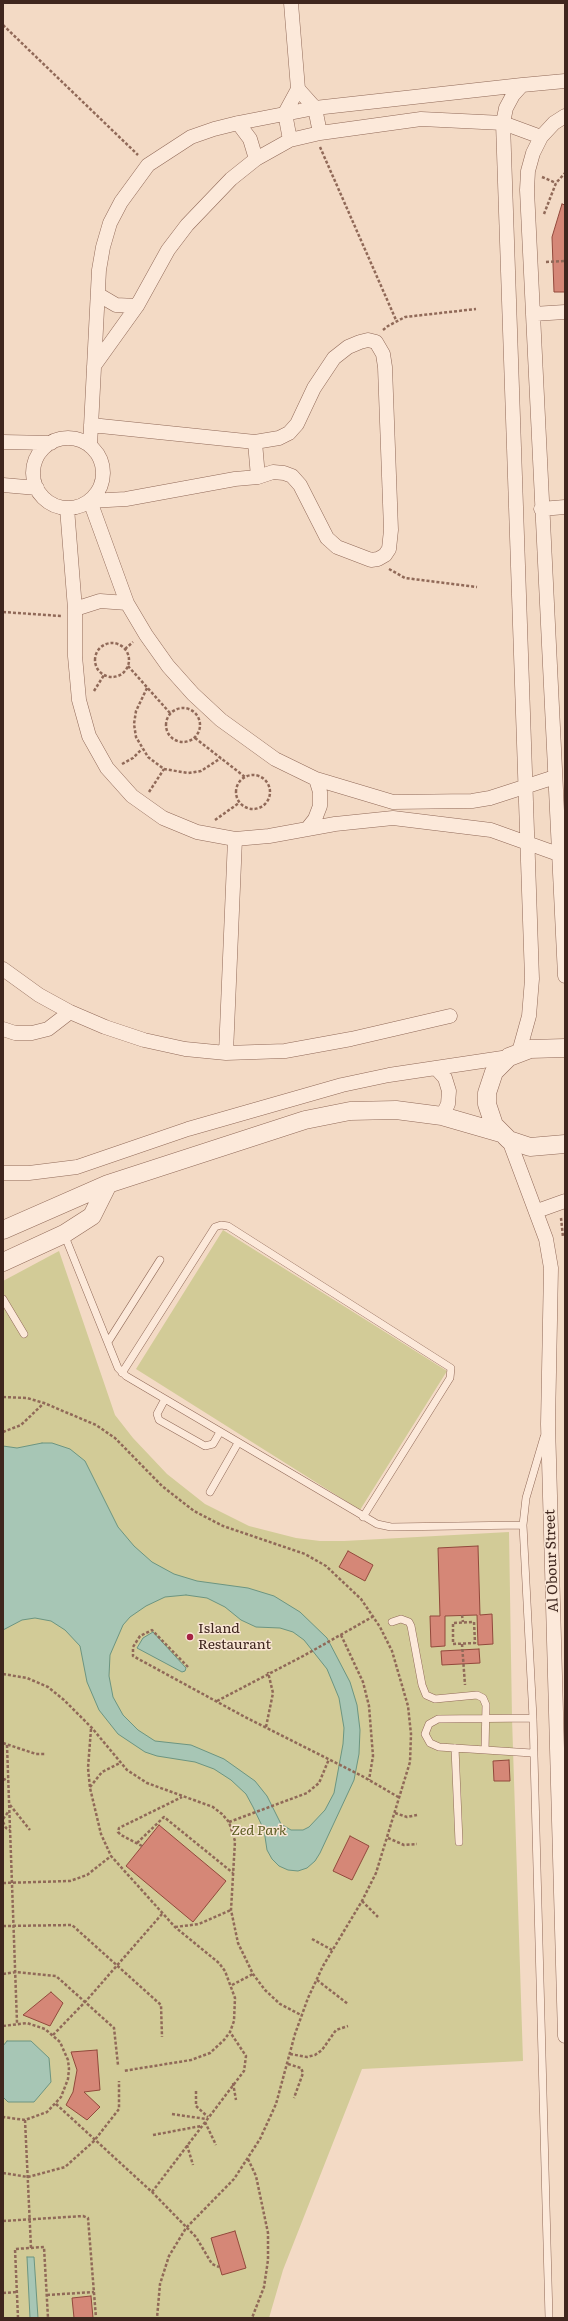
<!DOCTYPE html>
<html>
<head>
<meta charset="utf-8">
<style>
  body { margin:0 }
  #map { position:relative; width:568px; height:2321px; overflow:hidden; background:#f3dac5; font-family:Literata,serif }
  canvas { display:block }
  .frame { position:absolute; inset:0; border:4px solid #3f261e; pointer-events:none }
</style>
</head>
<body>
<div id="map">
<canvas width="568" height="2321"></canvas>
<div class="frame"></div>
</div>
<script>
const g = document.querySelector('canvas').getContext('2d');
g.lineJoin = 'round';
function fillPath(path, color) { g.fillStyle = color; g.fill(path, 'evenodd'); }
const shape = rows => new Path2D(rows.map(r => 'M' + r).join(''));
function trace(path, color, width, dash) { g.strokeStyle = color; g.lineWidth = width; g.lineCap = dash ? 'butt' : 'round'; g.setLineDash(dash || []); g.stroke(path); }
function drawText(font, color, halo, rows, align = 'center') {
  g.font = font + ' Literata,serif'; g.lineWidth = 3; g.setLineDash([]); g.textBaseline = 'middle'; g.strokeStyle = halo; g.fillStyle = color; for (const [text, x, y, turn = 0] of rows) {
    g.save(); g.translate(x, y); g.rotate((+turn || 0) * Math.PI / 180); g.textAlign = isNaN(turn) ? turn : align; if (halo) g.strokeText(text, 0, 0); g.fillText(text, 0, 0); g.restore();
  }
}
fillPath(shape([
  [223,1230,447,1371,360,1510,136,1369],
  [59,1251,115,1415,133,1438,167,1474,205,1504,249,1526,296,1538,320,1541,344,1541,509,1532,512,1718,523,2061,362,2069,283,2270,269,2318,3,2318,3,1281]
]), '#d2cb97');
const water = shape([
  [42,1443,52,1443,70,1449,85,1461,118,1527,134,1546,152,1562,174,1574,197,1581,248,1588,274,1596,300,1612,327,1638,350,1682,357,1705,360,1730,359,1754,354,1780,320,1853,315,1861,307,1868,298,1871,288,1870,279,1866,272,1859,267,1850,264,1830,253,1807,246,1794,231,1780,214,1769,195,1762,157,1756,145,1752,118,1734,99,1710,87,1682,80,1646,65,1630,51,1621,35,1618,22,1620,3,1630,3,1446,17,1448,42,1443],
  [186,1595,207,1598,225,1607,241,1620,256,1627,280,1628,293,1632,304,1640,327,1669,339,1698,344,1728,343,1744,334,1793,325,1810,309,1827,303,1830,291,1830,281,1824,267,1796,255,1781,224,1759,191,1745,155,1741,138,1730,123,1715,113,1697,109,1676,110,1655,123,1625,130,1617,146,1606,165,1597,186,1595],
  [153,1632,186,1668,185,1671,182,1672,137,1648,143,1638,153,1632],
  [7,2041,31,2041,49,2058,51,2082,34,2102,8,2102,3,2097,3,2046,7,2041],
  [27,2257,34,2257,38,2318,30,2318,27,2257]
]);
fillPath(water, '#a7c6b5');
trace(water, '#6c9581', 1);
const building = shape([
  [562,204,565,205,565,292,554,292,552,237,562,204],
  [478,1546,480,1615,492,1614,493,1644,478,1645,477,1615,445,1616,445,1646,431,1647,430,1616,440,1616,438,1548,478,1546],
  [348,1551,373,1565,365,1581,339,1567,348,1551],
  [479,1649,480,1663,442,1665,441,1651,479,1649],
  [509,1760,510,1781,494,1781,493,1761,509,1760],
  [159,1825,226,1881,193,1922,126,1866,159,1825],
  [350,1836,369,1846,352,1880,333,1871,350,1836],
  [51,1992,63,2003,50,2026,23,2015,51,1992],
  [97,2050,100,2090,84,2092,100,2107,87,2120,66,2105,73,2092,77,2070,71,2052,97,2050],
  [235,2231,246,2268,222,2275,211,2238,235,2231],
  [91,2296,93,2318,74,2318,72,2298,91,2296]
]);
fillPath(building, '#d58777');
trace(building, '#92493c', 1);
const service = shape([
  [64,1234,118,1368,126,1376,377,1524,391,1527,523,1525],
  [3,1299,24,1334],
  [108,1342,160,1260],
  [122,1373,215,1227,221,1225,228,1226,451,1368,450,1378,363,1517],
  [165,1399,157,1414,159,1420,205,1446,213,1444,220,1432],
  [544,1437,526,1498,523,1525,533,1718,549,2318],
  [210,1492,238,1443],
  [392,1622,401,1619,409,1622,411,1626,422,1685,426,1695,435,1699,477,1695,483,1698,486,1705,485,1750],
  [455,1748,459,1842],
  [532,1753,439,1747,430,1743,425,1734,429,1724,438,1719,533,1718]
]);
const minor = shape([
  [298,89,315,108,320,133],
  [565,116,554,123,541,137,533,153,528,171,527,190,565,976],
  [238,123,250,139,256,159],
  [290,140,285,113,298,89,291,3],
  [99,295,116,305,137,306],
  [533,314,565,312],
  [94,366,137,306,168,250,187,225,231,179,256,159,290,140,320,133,421,119,503,123,541,137],
  [91,425,255,442,279,438,289,433,297,424,314,388,334,358,348,347,360,342,368,340,376,342,383,354,385,367,391,530,389,549,385,555,378,559,371,560,337,547,327,538,300,485,292,476,284,473,273,472,258,477,235,479,126,499,90,501,127,603,146,635,168,666,193,694,221,720,275,759,316,779,393,802,472,801,490,798,555,777],
  '33 473a35 35 0 1 1 70 0a35 35 0 1 1-70 0Z',
  [3,442,51,443],
  [255,442,258,477],
  [90,446,99,270,103,247,110,223,121,202,148,165,191,137,214,129,238,123,315,108,522,85],
  [3,485,37,488],
  [67,508,75,609,75,656,79,700,89,736,107,768,132,796,163,818,197,832,235,839,269,836,335,824,393,818,491,830,558,854],
  [541,509,565,507],
  [75,609,100,601,127,603],
  [307,829,315,819,320,806,320,792,316,779],
  [3,969,39,995,70,1012,105,1027,144,1040,185,1049,226,1053,285,1051,351,1039,450,1016],
  [3,1029,15,1033,32,1033,48,1029,70,1012],
  [519,1052,529,1016,532,979,503,123,506,108,513,95,522,85,565,81],
  [226,1053,235,839],
  [436,1068,445,1078,449,1091,448,1104,442,1116],
  [509,1140,546,1239,551,1268,548,1424,565,2036],
  [3,1173,29,1173,77,1167,188,1129,342,1085,389,1075,509,1057],
  [537,1211,565,1201]
]);
const tertiary = shape([
  [565,1048,530,1049,509,1057,494,1072,487,1093,487,1104,494,1125,509,1140,530,1147,565,1144],
  [3,1230,108,1184,305,1120,350,1111,396,1110,442,1116,501,1133],
  [3,1262,64,1234,92,1216,108,1184]
]);
trace(service, '#906958', 8);
trace(minor, '#906958', 15);
trace(tertiary, '#906958', 19);
trace(shape([
  [3,25,138,155],
  [320,147,396,320],
  [542,177,556,183],
  [544,214,556,183,565,173],
  [546,262,565,261],
  [383,330,388,326,405,317,476,309],
  [389,569,405,578,477,587],
  [3,612,61,616],
  '95 660a17 17 0 1 1 34 0a17 17 0 1 1-34 0Z',
  [125,649,133,642],
  [128,666,170,713],
  [147,688,136,711,134,724,136,737,148,757,164,769,188,773,201,771,221,758],
  [94,691,104,675],
  '166 725a17 17 0 1 1 34 0a17 17 0 1 1-34 0Z',
  [195,738,245,777],
  [122,764,133,758,142,749],
  '236 792a17 17 0 1 1 34 0a17 17 0 1 1-34 0Z',
  [149,792,164,769],
  [215,820,239,803],
  [561,1218,563,1237],
  [3,1397,27,1398,44,1403,96,1425,115,1438,162,1486,194,1511,223,1526,305,1554,326,1566,361,1599,380,1627,392,1651,408,1706,411,1734,410,1762,376,1873,362,1901,323,1966,308,1998,295,2034,276,2104,260,2139,234,2179,186,2228,169,2256,160,2284,157,2318],
  [3,1432,21,1425,44,1403],
  [462,1615,463,1622],
  [474,1622,475,1643,453,1644,453,1623,474,1622],
  [341,1635,363,1682,369,1706,373,1756,369,1780],
  [462,1644,465,1685],
  [188,1667,152,1630,140,1636,133,1647,133,1656,245,1717,362,1776,400,1798],
  [3,1674,27,1678,48,1687,64,1700,92,1728,127,1770,147,1783,213,1807,222,1814,229,1822,235,1841,231,1910,238,1943,253,1974,265,1990,280,2004,301,2015],
  [217,1701,305,1655,374,1616],
  [266,1727,273,1693,268,1672],
  [91,1729,88,1768,90,1788,101,1834,111,1856,175,1927,219,1963,225,1971,235,1998,234,2021,230,2032,224,2040,210,2053,191,2060,123,2071],
  [3,1743,36,1754,46,1754],
  [7,1745,17,2023],
  [3,1780,8,1778],
  [90,1787,102,1772,120,1763],
  [10,1805,30,1830],
  [395,1813,407,1817,417,1815],
  [3,1819,9,1811],
  [3,1822,6,1828,10,1830],
  [229,1822,307,1793,319,1783,329,1759],
  [388,1838,404,1845,417,1844],
  [137,1843,164,1817,233,1873],
  [142,1846,121,1835,118,1832,119,1828,182,1797],
  [3,1883,70,1881,87,1875,111,1856],
  [362,1901,378,1917],
  [3,1926,72,1925,161,2005,162,2037],
  [175,1927,199,1924,231,1910],
  [312,1939,332,1950],
  [3,1974,16,1972,56,1976,114,2028,118,2065],
  [317,1980,348,2004],
  [232,1985,253,1974],
  [3,2026,27,2023,45,2029,60,2042,68,2060,69,2069,68,2079,61,2097,47,2112,25,2120,3,2117],
  [53,2035,86,2001,162,1914],
  [290,2054,307,2057,315,2055,322,2050,336,2030,348,2026],
  [288,2064,301,2068,303,2073,294,2098],
  [233,2083,236,2100],
  [196,2091,196,2106,208,2117],
  [56,2104,152,2192,196,2237,212,2264,219,2267],
  [172,2114,206,2119],
  [25,2120,31,2248],
  [205,2122,216,2145],
  [153,2135,201,2126],
  [187,2145,193,2165],
  [248,2159,256,2176,268,2233,268,2260,264,2287,252,2318],
  [3,2173,28,2177,65,2167,94,2141,119,2109,119,2081],
  [152,2192,244,2071,246,2056,230,2032],
  [3,2221,83,2216,88,2218,96,2318],
  [3,2293,17,2292],
  [47,2295,94,2292],
  [18,2318,15,2249,44,2247,48,2318]
]), '#906958', 2.5, [3, 2]);
trace(service, '#fce9da', 7);
trace(minor, '#fce9da', 14);
trace(tertiary, '#fce9da', 18);
for (const [x, y, r, color] of [
  [190,1637,4,"#a62243"]
]) { const dot = new Path2D(); dot.arc(x, y, r, 0, 2 * Math.PI); g.fillStyle = color; g.fill(dot); trace(dot, '#f9e6d5', 1.5); }
drawText('14px', '#3f261e', '#f9e6d5', [
  ["Al Obour Street",552,1561,-92]
]);
drawText('14px', '#3f261e', '#f9e6d5', [
  ["Island",198,1629],
  ["Restaurant",198,1645]
], 'left');
drawText('italic 14px', '#5d5d22', '#f9e6d5', [
  ["Zed Park",259,1831]
]);
</script>
</body>
</html>
